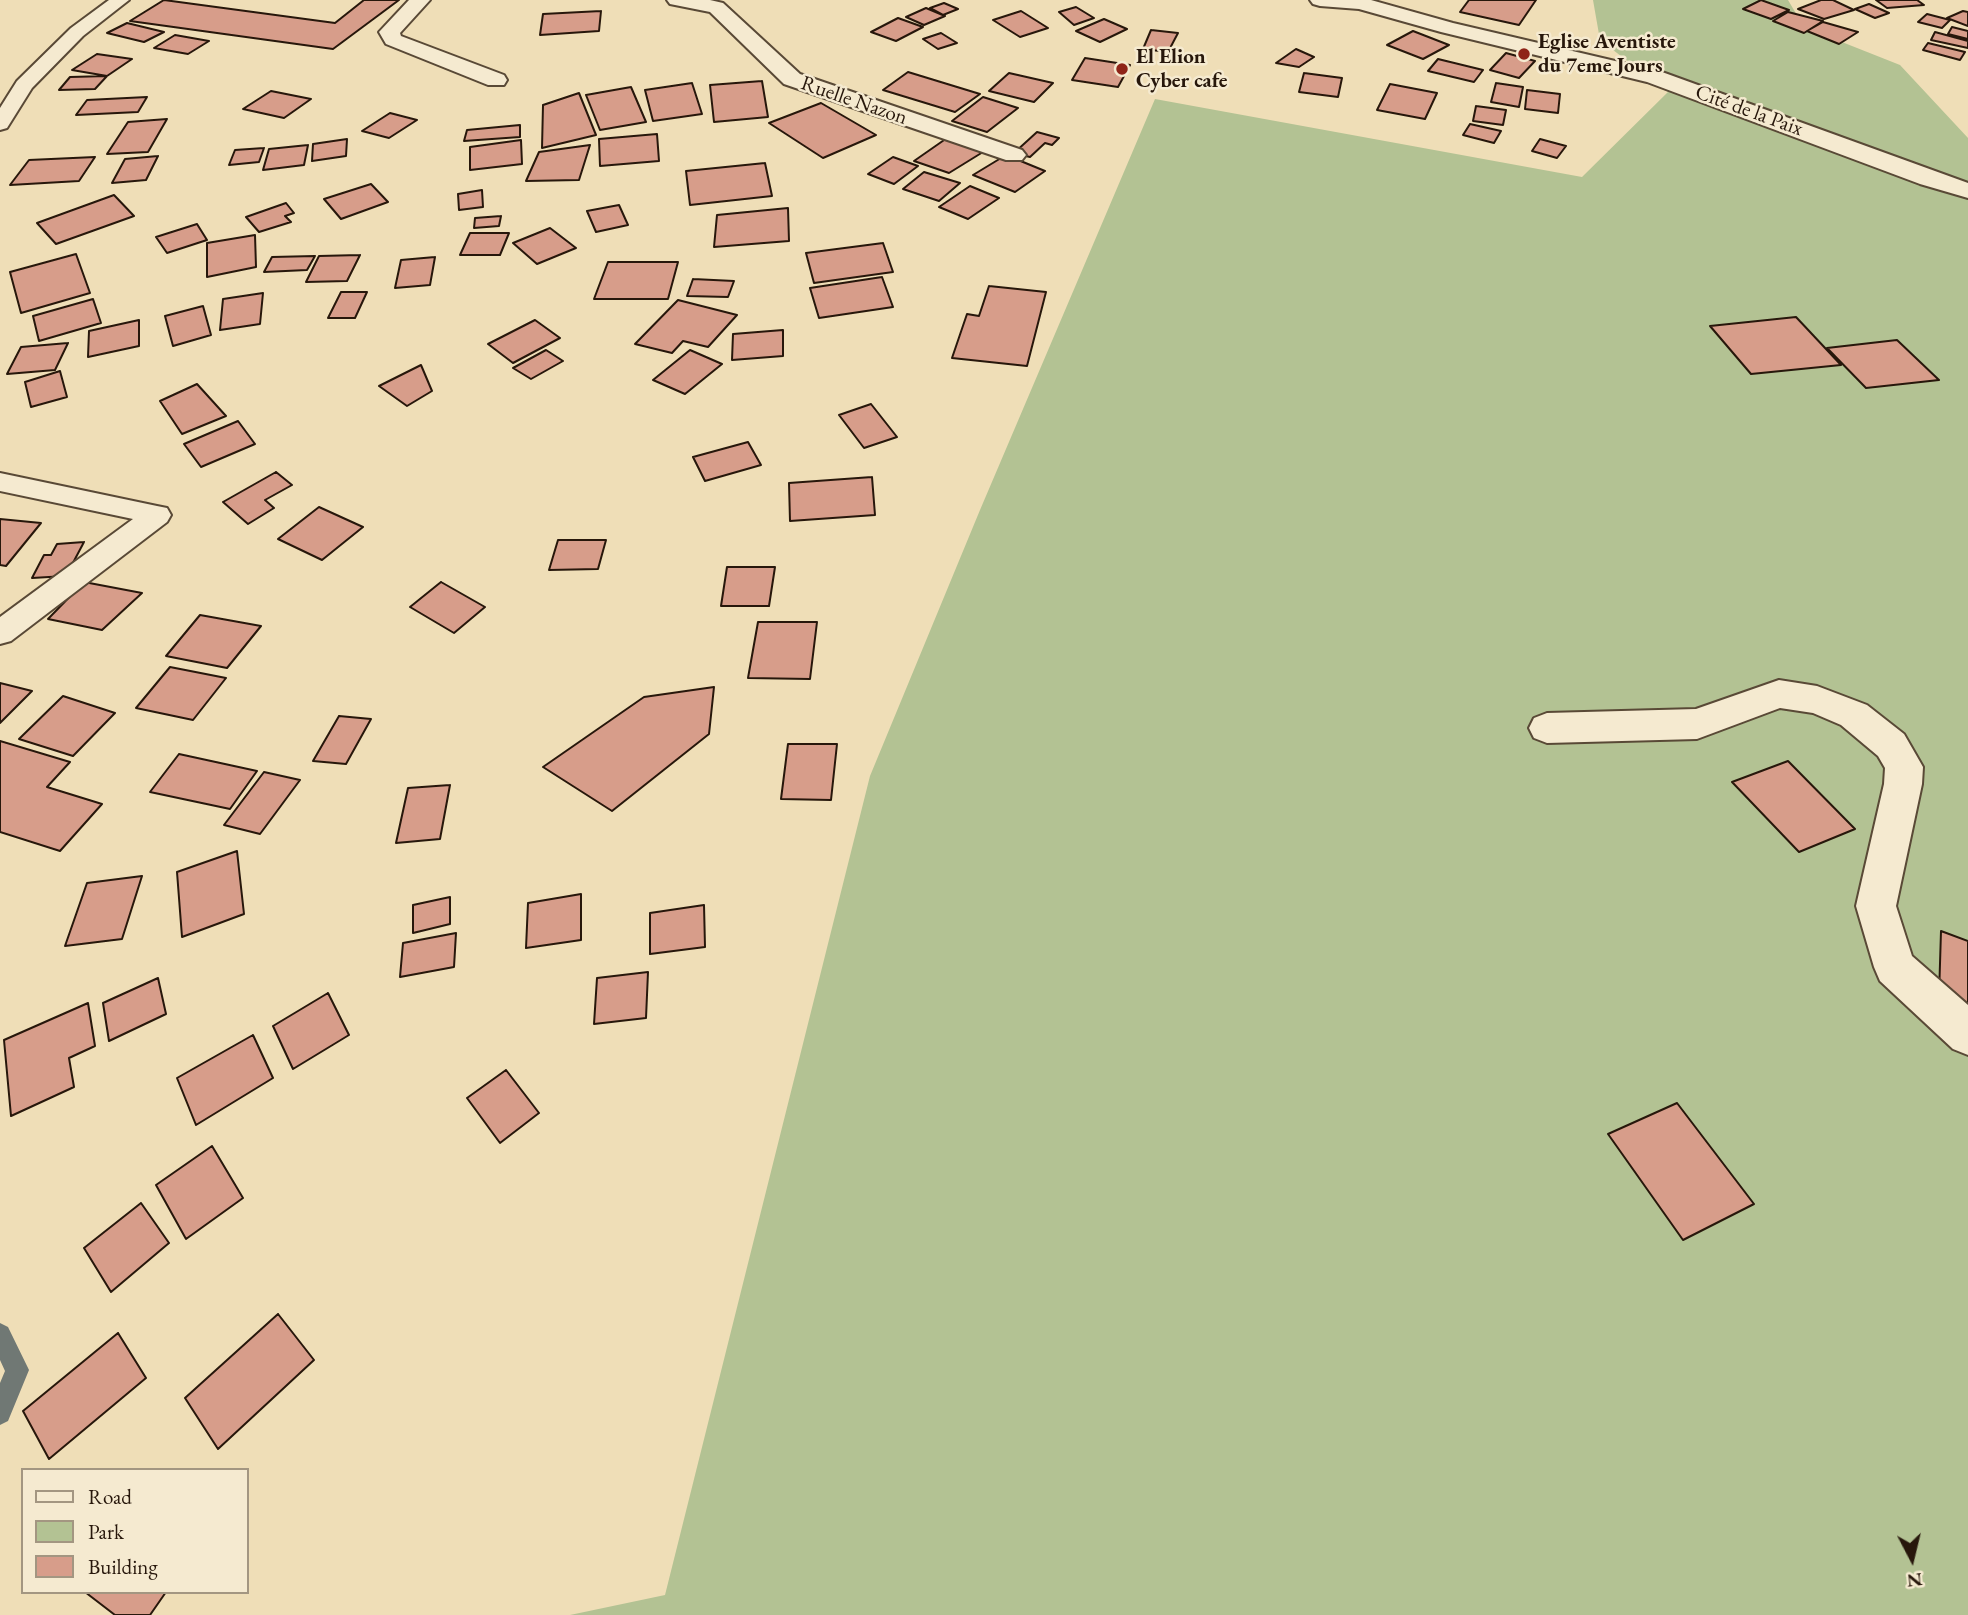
<!DOCTYPE html>
<html>
<head>
<meta charset="utf-8">
<style>
  body { margin:0 }
  #map { position:relative; width:1968px; height:1615px; overflow:hidden; background:#efdeb7; font-family:"EB Garamond",serif }
  canvas { display:block }
  .legend { position:absolute; left:21px; top:1468px; width:228px; height:126px; box-sizing:border-box; background:#f5ead0; border:2px solid #a39681; margin:0; padding:9px 12px; list-style:none; font-size:21px; color:#27170b }
  .legend li { display:flex; align-items:center; gap:14px; height:35px }
  .legend b { width:35px; border:2px solid #a39681 }
  .north { position:absolute; left:1877px; top:1524px; width:70px; height:70px; -webkit-text-stroke:5px #f5ead0; paint-order:stroke; rotate:173deg; font-size:19px; font-weight:700; line-height:28px; text-align:center; color:#27170b }
  .north::after { content:''; display:block; margin:auto; width:24px; height:32px; background:#27170b; clip-path:polygon(50% 0,100% 100%,50% 72%,0 100%) }
</style>
</head>
<body>
<div id="map">
<canvas width="1968" height="1615"></canvas>
<ul class="legend">
<li><b style="height:9px;background:#f5ead0"></b>Road</li>
<li><b style="height:19px;background:#b3c293"></b>Park</li>
<li><b style="height:19px;background:#d79d8a"></b>Building</li>
</ul>
<div class="north">N</div>
</div>
<script>
const g = document.querySelector('canvas').getContext('2d');
g.lineJoin = 'round';
function fillPath(path, color) { g.fillStyle = color; g.fill(path, 'evenodd'); }
const shape = rows => new Path2D(rows.map(r => 'M' + r).join(''));
function trace(path, color, width, dash) { g.strokeStyle = color; g.lineWidth = width; g.lineCap = dash ? 'butt' : 'round'; g.setLineDash(dash || []); g.stroke(path); }
function drawText(font, color, halo, rows, align = 'center') {
  g.font = font + ' "EB Garamond",serif'; g.lineWidth = 5; g.setLineDash([]); g.textBaseline = 'middle'; g.strokeStyle = halo; g.fillStyle = color; for (const [text, x, y, turn = 0] of rows) {
    g.save(); g.translate(x, y); g.rotate((+turn || 0) * Math.PI / 180); g.textAlign = isNaN(turn) ? turn : align; if (halo) g.strokeText(text, 0, 0); g.fillText(text, 0, 0); g.restore();
  }
}
fillPath(shape([
  [1593,0,1788,0,1804,27,1900,65,1968,138,1968,1615,570,1615,665,1595,870,776,980,510,1155,99,1582,177,1668,92,1600,40]
]), '#b3c293');
fillPath(shape([
  [0,1323,8,1327,29,1370,8,1421,0,1425,0,1383,5,1371,0,1360,0,1323]
]), '#707874');
const building = shape([
  [164,0,335,23,364,0,399,0,333,49,130,21,164,0],
  [1469,0,1536,0,1519,25,1460,12,1469,0],
  [1761,0,1789,10,1771,19,1743,9,1761,0],
  [1821,0,1833,0,1854,10,1824,19,1798,9,1821,0],
  [1876,0,1917,0,1924,5,1887,8,1876,0],
  [944,3,958,9,943,15,930,8,944,3],
  [1869,4,1889,13,1875,18,1855,9,1869,4],
  [1076,7,1094,18,1074,25,1059,12,1076,7],
  [926,8,945,16,924,25,906,17,926,8],
  [601,11,599,31,540,35,543,14,601,11],
  [1021,11,1048,28,1020,37,993,20,1021,11],
  [1963,11,1968,12,1968,26,1947,18,1963,11],
  [1788,12,1823,21,1804,33,1773,21,1788,12],
  [1927,14,1950,20,1942,28,1918,22,1927,14],
  [898,18,923,27,896,41,871,32,898,18],
  [1104,19,1127,29,1100,42,1076,31,1104,19],
  [1823,22,1858,32,1839,44,1807,31,1823,22],
  [127,23,164,32,144,42,107,33,127,23],
  [1952,27,1968,31,1968,39,1948,34,1952,27],
  [1151,30,1178,33,1168,52,1143,49,1151,30],
  [1413,31,1449,45,1423,59,1387,45,1413,31],
  [1935,32,1968,41,1968,48,1931,40,1935,32],
  [941,33,957,43,938,49,923,39,941,33],
  [175,35,209,41,188,54,154,48,175,35],
  [1928,43,1965,52,1960,60,1923,50,1928,43],
  [1296,49,1314,57,1299,67,1276,63,1296,49],
  [1506,53,1535,61,1519,78,1490,70,1506,53],
  [97,54,132,59,107,76,72,70,97,54],
  [1085,58,1130,65,1118,87,1072,80,1085,58],
  [1438,59,1483,70,1474,82,1428,71,1438,59],
  [908,72,980,94,955,112,883,90,908,72],
  [1009,73,1053,83,1034,102,989,91,1009,73],
  [1304,73,1342,78,1338,97,1299,92,1304,73],
  [107,76,95,89,59,90,70,77,107,76],
  [762,81,768,117,714,122,710,85,762,81],
  [692,83,702,114,653,121,645,90,692,83],
  [1496,83,1523,87,1519,107,1491,102,1496,83],
  [1390,84,1437,93,1425,119,1377,110,1390,84],
  [631,87,646,122,600,130,586,95,631,87],
  [1527,90,1560,94,1558,113,1525,109,1527,90],
  [271,91,311,99,284,118,243,109,271,91],
  [579,93,596,135,542,148,543,105,579,93],
  [147,97,138,112,76,115,87,100,147,97],
  [983,97,1018,108,987,132,952,121,983,97],
  [821,103,876,135,823,158,769,123,821,103],
  [1476,106,1506,110,1503,125,1473,121,1476,106],
  [390,113,417,120,389,138,362,131,390,113],
  [167,119,148,152,107,154,128,122,167,119],
  [1470,124,1501,131,1494,143,1463,135,1470,124],
  [520,125,520,137,464,141,467,130,520,125],
  [1037,132,1059,138,1052,145,1045,143,1030,157,1014,153,1037,132],
  [657,134,659,161,600,166,599,139,657,134],
  [947,138,983,152,949,173,914,161,947,138],
  [347,139,346,156,312,161,313,144,347,139],
  [1540,139,1566,146,1557,158,1532,151,1540,139],
  [521,140,522,164,470,170,470,147,521,140],
  [308,145,304,165,263,170,269,149,308,145],
  [590,145,579,180,526,181,539,152,590,145],
  [264,148,259,162,229,165,235,150,264,148],
  [1006,155,1045,171,1015,192,973,175,1006,155],
  [158,156,146,180,112,183,125,159,158,156],
  [95,157,79,181,10,185,29,160,95,157],
  [893,157,918,166,894,184,868,174,893,157],
  [765,163,772,196,690,205,686,171,765,163],
  [924,172,960,183,939,201,903,189,924,172],
  [371,184,388,202,341,219,324,199,371,184],
  [970,186,999,198,968,219,939,207,970,186],
  [482,190,483,207,459,210,458,194,482,190],
  [114,195,134,216,56,244,37,223,114,195],
  [286,203,294,213,285,216,291,222,259,232,246,217,286,203],
  [619,205,628,225,596,232,587,211,619,205],
  [788,208,789,241,714,247,717,215,788,208],
  [501,216,499,226,474,228,475,218,501,216],
  [197,224,207,240,167,253,156,237,197,224],
  [550,228,576,248,537,264,513,243,550,228],
  [470,233,509,233,500,255,460,255,470,233],
  [255,235,256,267,207,277,207,243,255,235],
  [883,243,893,272,814,283,806,253,883,243],
  [76,254,90,293,21,313,10,272,76,254],
  [360,255,347,281,306,282,319,256,360,255],
  [315,256,307,270,264,272,272,257,315,256],
  [435,257,430,285,395,288,401,260,435,257],
  [608,262,678,262,668,299,594,299,608,262],
  [882,277,893,307,819,318,810,288,882,277],
  [693,279,734,281,728,297,687,296,693,279],
  [989,286,1046,292,1027,366,952,358,967,314,979,316,989,286],
  [341,292,367,292,355,318,328,318,341,292],
  [263,293,260,324,220,330,223,299,263,293],
  [93,299,101,323,39,341,33,316,93,299],
  [678,300,737,315,708,347,683,341,672,353,635,344,678,300],
  [203,306,211,335,173,346,165,316,203,306],
  [1796,317,1841,365,1751,374,1710,326,1796,317],
  [139,320,139,346,88,357,89,331,139,320],
  [535,320,560,338,513,363,488,344,535,320],
  [783,330,783,356,732,360,733,334,783,330],
  [1897,340,1939,380,1866,388,1827,348,1897,340],
  [68,343,55,370,7,374,21,347,68,343],
  [546,350,563,361,531,379,513,368,546,350],
  [690,350,722,364,685,394,653,380,690,350],
  [421,365,432,391,407,406,379,386,421,365],
  [60,371,67,397,31,407,25,382,60,371],
  [197,384,226,416,182,434,160,401,197,384],
  [871,404,897,437,864,448,839,415,871,404],
  [238,421,255,444,201,467,184,444,238,421],
  [748,442,761,465,705,481,693,457,748,442],
  [276,472,292,485,265,500,274,508,248,524,223,502,276,472],
  [872,477,875,515,790,521,789,483,872,477],
  [319,507,363,527,322,560,278,539,319,507],
  [0,519,41,523,6,566,0,565,0,519],
  [558,540,606,540,598,569,549,570,558,540],
  [84,542,66,576,32,578,44,555,51,555,57,544,84,542],
  [727,567,775,567,769,606,721,606,727,567],
  [84,582,142,593,102,630,48,619,84,582],
  [441,582,485,607,454,633,410,607,441,582],
  [200,615,261,626,227,668,166,656,200,615],
  [758,622,817,622,810,679,748,678,758,622],
  [170,667,226,678,193,720,136,708,170,667],
  [0,683,32,691,0,723,0,683],
  [714,687,709,734,612,811,543,767,644,697,714,687],
  [63,696,115,713,73,756,19,739,63,696],
  [339,716,371,719,346,764,313,761,339,716],
  [0,741,70,762,47,787,102,804,60,851,0,832,0,741],
  [788,744,837,744,831,800,781,799,788,744],
  [179,754,257,771,230,809,150,792,179,754],
  [1788,761,1855,829,1799,852,1732,782,1788,761],
  [264,772,300,780,260,834,224,825,264,772],
  [450,785,440,839,396,843,408,788,450,785],
  [237,851,244,914,182,937,177,872,237,851],
  [142,876,122,939,65,946,87,883,142,876],
  [581,894,581,940,526,948,528,903,581,894],
  [450,897,450,924,413,933,413,905,450,897],
  [704,905,705,947,650,954,650,913,704,905],
  [1941,931,1968,941,1968,1007,1939,996,1941,931],
  [456,933,454,967,400,977,403,943,456,933],
  [648,972,646,1018,594,1024,597,978,648,972],
  [158,978,166,1014,109,1041,103,1003,158,978],
  [328,993,349,1035,293,1069,273,1026,328,993],
  [88,1003,95,1046,69,1058,74,1087,11,1116,4,1040,88,1003],
  [253,1035,273,1078,196,1125,177,1078,253,1035],
  [506,1070,539,1113,500,1143,467,1098,506,1070],
  [1677,1103,1754,1204,1683,1240,1608,1134,1677,1103],
  [212,1146,243,1198,186,1239,156,1185,212,1146],
  [141,1203,169,1243,111,1292,84,1248,141,1203],
  [278,1314,314,1360,218,1449,185,1398,278,1314],
  [118,1333,146,1378,49,1459,23,1411,118,1333],
  [85,1592,166,1592,150,1615,115,1615,85,1592]
]);
fillPath(building, '#d79d8a');
trace(building, '#27170b', 2);
const service = shape([
  [109,0,129,0,83,36,32,88,7,128,0,130,0,108,17,81,71,28,109,0],
  [0,473,157,506,167,508,171,515,167,522,11,641,0,644,0,617,133,519,0,491,0,473]
]);
const minor = shape([
  [409,0,430,0,400,33,401,36,504,75,507,80,504,85,488,85,386,44,379,32,409,0],
  [667,0,710,0,723,3,800,74,1022,150,1026,155,1022,160,1006,160,784,84,710,12,670,4,667,0],
  [1310,0,1371,0,1453,23,1662,72,1968,183,1968,198,1920,184,1647,82,1441,32,1359,9,1320,6,1313,4,1310,0],
  [1779,680,1817,686,1867,705,1904,734,1923,767,1922,784,1896,906,1912,956,1968,1005,1968,1055,1953,1049,1880,981,1874,967,1856,906,1884,784,1885,768,1878,756,1841,725,1813,713,1780,708,1697,739,1547,743,1534,738,1529,728,1534,718,1547,713,1696,709,1779,680]
]);
trace(service, '#594936', 4);
trace(minor, '#594936', 4);
fillPath(service, '#f5ead0');
fillPath(minor, '#f5ead0');
for (const [x, y, r, color] of [
  [1524,54,7,"#8f2418"],
  [1122,69,7,"#8f2418"]
]) { const dot = new Path2D(); dot.arc(x, y, r, 0, 2 * Math.PI); g.fillStyle = color; g.fill(dot); trace(dot, '#f5ead0', 2.5); }
drawText('bold 21px', '#27170b', '#f5ead0', [
  ["Eglise Aventiste",1538,42],
  ["du 7eme Jours",1538,66],
  ["El Elion",1136,57],
  ["Cyber cafe",1136,81]
], 'left');
drawText('21px', '#27170b', '#f5ead0', [
  ["Ruelle Nazon",854,101,19],
  ["Cité de la Paix",1749,111,20]
]);
</script>
</body>
</html>
